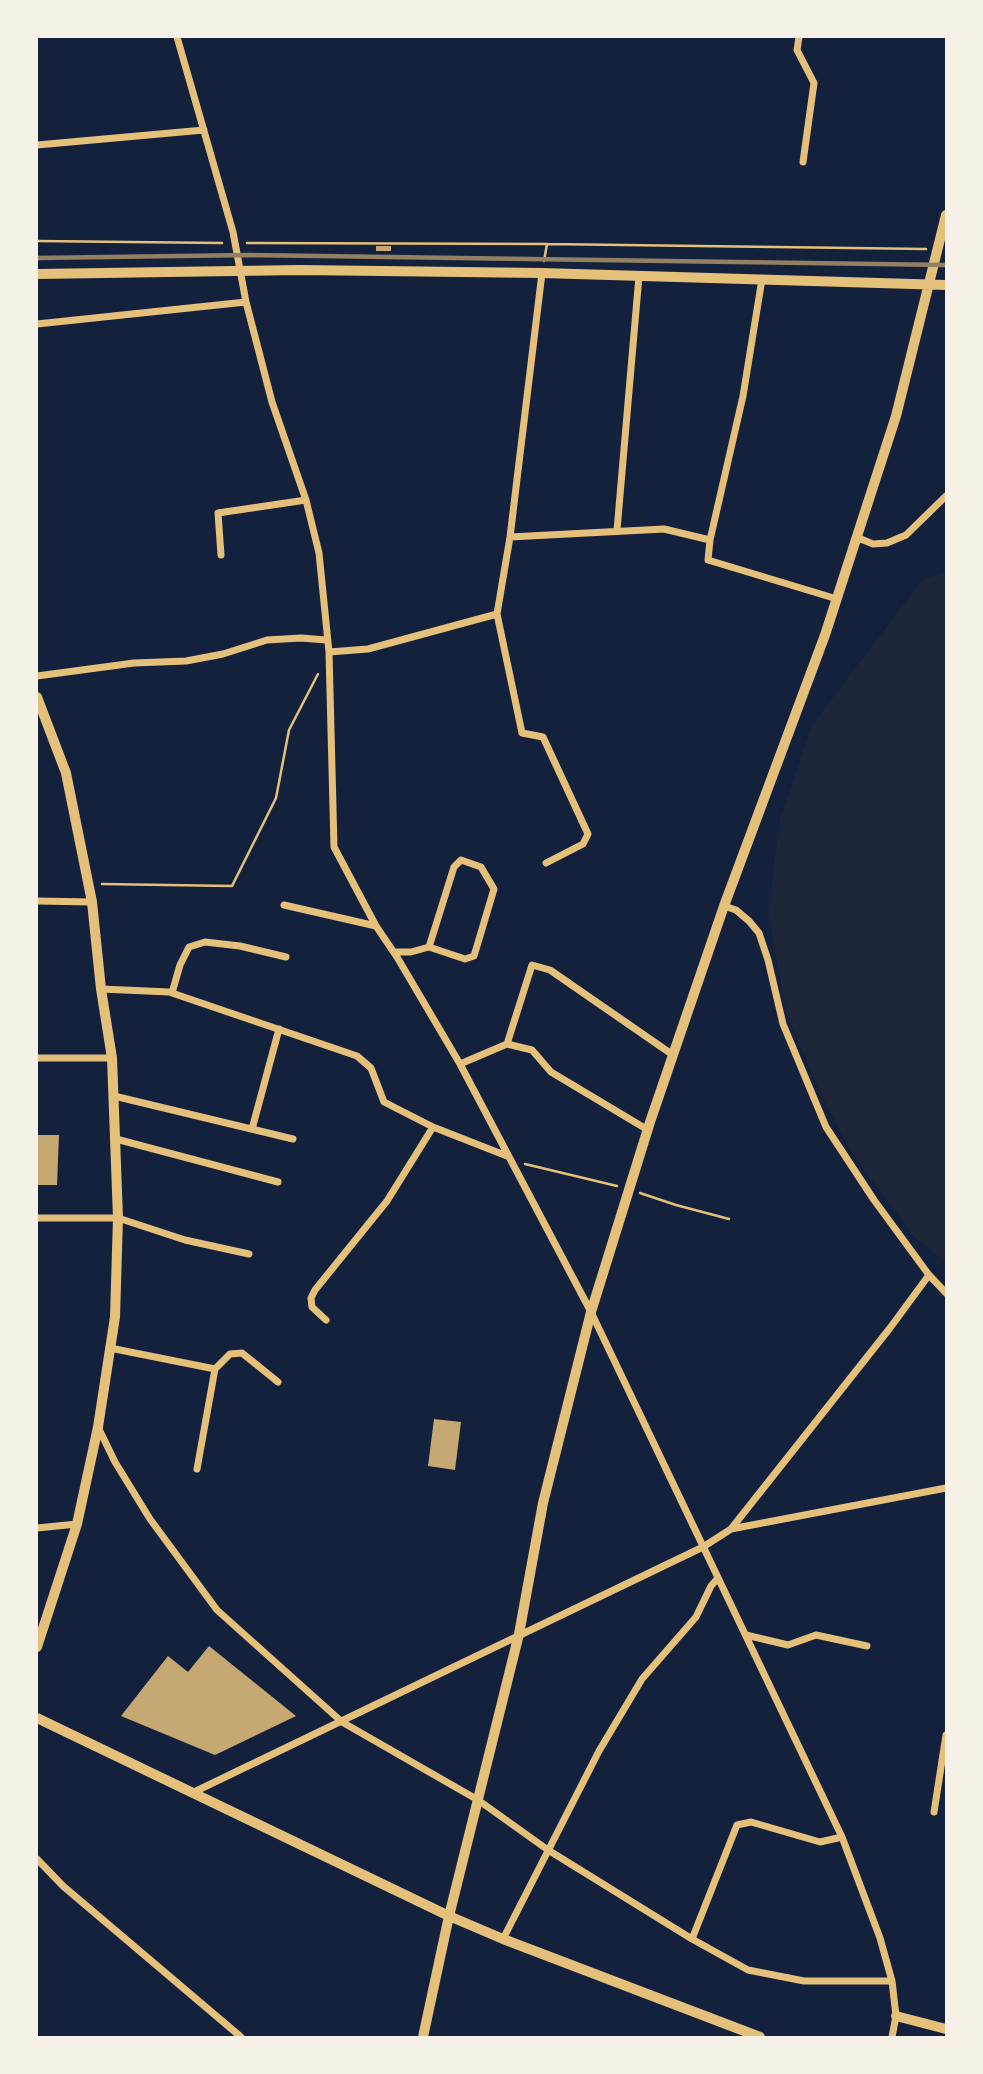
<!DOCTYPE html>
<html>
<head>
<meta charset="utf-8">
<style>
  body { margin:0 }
  #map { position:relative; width:983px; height:2074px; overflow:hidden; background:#14213d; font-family:"Public Sans",sans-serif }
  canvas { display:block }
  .frame { position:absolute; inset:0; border:38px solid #f6f1e7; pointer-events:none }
</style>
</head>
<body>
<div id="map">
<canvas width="983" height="2074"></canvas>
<div class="frame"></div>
</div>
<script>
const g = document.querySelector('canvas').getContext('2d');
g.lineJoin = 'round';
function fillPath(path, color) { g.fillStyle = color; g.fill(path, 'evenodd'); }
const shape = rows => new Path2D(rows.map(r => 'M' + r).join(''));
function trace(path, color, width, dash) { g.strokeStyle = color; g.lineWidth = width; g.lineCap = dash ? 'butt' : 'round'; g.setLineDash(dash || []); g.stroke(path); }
fillPath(shape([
  [946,572,946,1263,915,1237,854,1156,819,1091,785,1008,768,913,780,820,812,725,922,580]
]), '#1d2539');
fillPath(shape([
  [376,246,391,246,391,251,376,251],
  [37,1135,59,1135,57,1185,37,1185],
  [434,1419,461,1422,455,1470,428,1466],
  [209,1646,296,1716,215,1755,121,1716,168,1656,188,1672]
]), '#c6a872');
trace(shape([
  [37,241,222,243],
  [247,243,547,244,926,249],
  [544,261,547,244],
  [102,884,232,886,276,798,289,730,318,674],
  [525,1164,617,1186],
  [640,1193,676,1205,729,1219]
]), '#e5c07b', 2.5);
trace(shape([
  [177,37,233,232,246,302,272,402,306,500,319,553,329,652,334,847,376,926,397,957,460,1064,591,1312,842,1837,880,1938,892,1981,896,2016,892,2037],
  [799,37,797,50,814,83,803,162],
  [37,145,204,130],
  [542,273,510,537,497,614,522,733,543,737,588,834,583,844,546,863],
  [762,279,743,396,710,540,708,560,837,599],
  [37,324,246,302],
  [617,530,639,276],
  [510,537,664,529,710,540],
  [856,537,873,544,887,543,906,535,946,496],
  [221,555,218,513,306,500],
  [329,652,368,649,497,614],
  [37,676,134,663,186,661,223,654,267,640,301,638,326,640],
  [37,901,92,902],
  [284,905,376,926],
  [724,906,736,910,749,921,759,933,768,960,783,1024,826,1127,874,1200,929,1275,946,1293],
  [394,952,411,952,429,947,465,959,474,956,494,889,481,867,461,860,454,867,429,947],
  [101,989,169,992,357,1056,371,1068,384,1102,433,1127,507,1156],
  [172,993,180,965,189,947,205,942,240,946,286,957],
  [507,1044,532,1050,551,1072,648,1130],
  [37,1058,112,1058],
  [460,1064,507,1044,532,965,550,970,673,1055],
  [114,1096,293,1139],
  [252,1129,279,1029],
  [116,1139,278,1182],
  [37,1218,118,1218,185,1240,249,1254],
  [326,1320,312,1307,311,1298,315,1290,387,1201,433,1127],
  [110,1348,215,1369],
  [98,1427,115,1462,150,1519,217,1610,342,1722,478,1800,548,1850,692,1939,748,1970,804,1981,892,1981],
  [197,1469,215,1369,230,1354,242,1353,278,1382],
  [37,1528,77,1524],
  [731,1529,890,1328,929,1275],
  [746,1635,788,1645,816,1635,867,1646],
  [194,1792,703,1547,731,1529,946,1488],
  [934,1812,946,1735],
  [37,1859,63,1886,241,2037],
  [503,1939,599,1751,642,1679,696,1617,711,1586,718,1578],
  [692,1939,737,1825,751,1822,820,1842,842,1837]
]), '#e5c07b', 7);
trace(shape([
  [37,274,300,270,542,273,946,285],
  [37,697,66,773,92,902,101,989,112,1058,118,1218,115,1317,98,1427,77,1524,37,1647],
  [37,1718,449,1916,503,1939,760,2037],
  [896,2016,946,2029],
  [423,2037,449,1916,519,1634,543,1503,591,1312,650,1122,724,906,825,635,896,416,946,215]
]), '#e5c07b', 10);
trace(shape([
  [37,258,249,255,946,265]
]), '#918062', 4.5);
</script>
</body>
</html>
